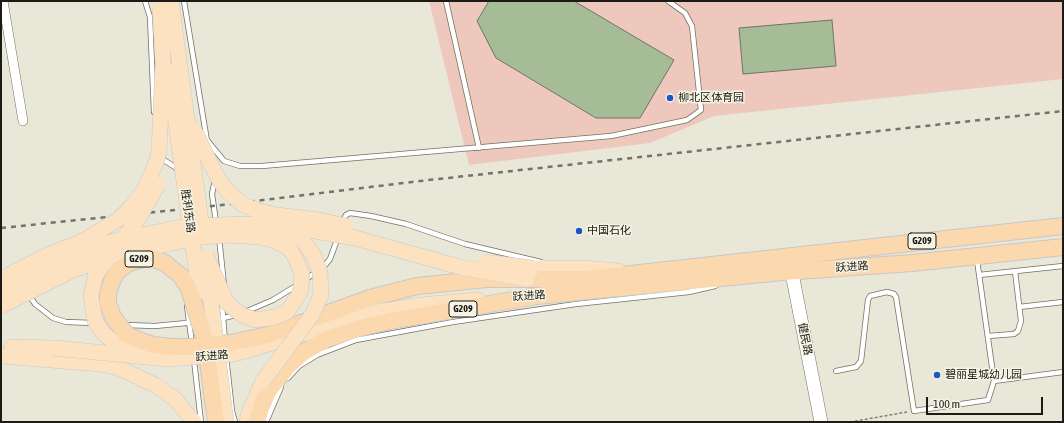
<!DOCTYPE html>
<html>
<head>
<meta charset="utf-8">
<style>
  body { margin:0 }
  #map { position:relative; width:1064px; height:423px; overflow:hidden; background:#e8e7d8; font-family:"Asap Condensed",sans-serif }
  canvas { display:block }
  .frame { position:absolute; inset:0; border:2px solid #1b1a15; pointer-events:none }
  .scale { position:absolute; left:926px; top:397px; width:117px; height:18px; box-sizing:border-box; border:2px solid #1b1a15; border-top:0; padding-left:5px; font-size:12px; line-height:14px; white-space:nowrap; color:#1b1a15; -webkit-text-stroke:3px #f6f4e5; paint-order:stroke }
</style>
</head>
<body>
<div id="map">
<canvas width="1064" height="423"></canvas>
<div class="frame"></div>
<div class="scale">100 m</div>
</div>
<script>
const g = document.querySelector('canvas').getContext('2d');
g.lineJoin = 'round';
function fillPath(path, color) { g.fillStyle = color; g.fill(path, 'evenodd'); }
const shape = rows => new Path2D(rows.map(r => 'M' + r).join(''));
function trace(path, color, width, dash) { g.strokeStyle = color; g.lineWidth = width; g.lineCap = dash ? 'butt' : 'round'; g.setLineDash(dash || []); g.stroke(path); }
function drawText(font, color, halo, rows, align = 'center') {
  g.font = font + ' "Asap Condensed","Noto Sans SC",sans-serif'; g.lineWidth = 3; g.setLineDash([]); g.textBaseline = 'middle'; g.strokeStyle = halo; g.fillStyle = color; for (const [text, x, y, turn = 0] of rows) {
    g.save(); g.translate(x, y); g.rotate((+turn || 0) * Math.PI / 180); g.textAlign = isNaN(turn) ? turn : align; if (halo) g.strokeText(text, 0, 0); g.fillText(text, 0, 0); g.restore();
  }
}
fillPath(shape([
  [429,1,1063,1,1063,79,714,116,650,143,469,165]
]), '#eec8bc');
const building = shape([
  [489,1,574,1,674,60,640,118,596,118,496,58,477,21,489,1],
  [832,20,836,66,743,74,739,28,832,20]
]);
fillPath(building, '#a5bc96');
trace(building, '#6e756a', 1);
const service = shape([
  [145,1,150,17,154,112],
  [184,1,207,141],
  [446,1,479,148],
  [206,139,224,161,240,166,262,166,611,136,687,120,701,110,692,26,685,13,668,1],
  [159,157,178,169],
  [215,180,212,194,216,222],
  [342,222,346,215,350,213,371,216,406,224,465,244,541,262],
  [219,237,224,285],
  [977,260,994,381],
  [979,275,1063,266],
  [305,280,325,265,330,259,338,237],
  [29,295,35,304,53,318,66,322,94,323],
  [222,305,225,341],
  [187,306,192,344],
  [1019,307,1063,302],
  [245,312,273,300,299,284],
  [215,320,236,315],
  [125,325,155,326,197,322],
  [988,336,1014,334,1018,331,1021,321,1015,271],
  [226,356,232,411,235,422],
  [194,360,201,422],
  [836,371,856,367,861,361,868,300,870,296,887,292,894,294,896,297,914,411,988,400,994,381,1063,372],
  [288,378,299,366,317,355,356,340,453,322,576,304,689,292,715,286],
  [266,422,281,387]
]);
const minor = shape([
  [3,1,23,121]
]);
const secondary = shape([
  [790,263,821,422]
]);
const primary = shape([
  [532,268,585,268,618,271],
  [12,347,54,348],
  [234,354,378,312,420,305,478,300],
  [1,356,101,364,119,368,155,385,175,399,194,422],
  [247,422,249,413,263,381]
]);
const trunk = shape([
  [231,343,268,335,370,298,417,286,487,279,586,279,1063,226],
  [257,422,263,401,270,389,288,366,304,352,327,339,360,328,389,321,537,296,783,272,912,263,1063,247]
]);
trace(service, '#737164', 6);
trace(minor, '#737164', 10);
trace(secondary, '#737164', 14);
trace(primary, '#c8c8c7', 16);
trace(trunk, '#c8c8c7', 18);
trace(shape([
  [850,422,907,412]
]), '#828177', 1.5, [3, 2]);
trace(service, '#fff', 4.5);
trace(minor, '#fff', 9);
trace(secondary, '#fff', 13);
trace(primary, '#fde2c2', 15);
trace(trunk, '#fcd8ae', 16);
trace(shape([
  [1,228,222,205,420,181,1063,111]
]), '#74736a', 2.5, [5, 5]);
const primaryBridge = shape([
  [171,1,203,236],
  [169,71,199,291],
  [194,130,219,180,228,192,242,204,256,210,276,215,319,220,346,226],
  [485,262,532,268],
  [207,270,226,422],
  [1,279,52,253,81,242,103,229,119,219,133,205,146,187,156,163,159,151,163,62,160,8],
  [1,291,78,255,114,241,181,227,241,224,293,227,327,233,355,238,460,267,527,279],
  [1,306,71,271,118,254,202,237,230,235,259,237,272,240,285,246,291,251,297,261,302,275,301,289,298,296,287,312,275,317,255,320,242,315,227,303,206,256],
  [54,348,167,359,234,354],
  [138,356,120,347,103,333,95,321,91,296,95,277,100,269,138,219,158,185],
  [263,381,312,315,321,295,320,272,313,254,302,240,282,230]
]);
const trunkBridge = shape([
  [216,422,205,340,189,289,181,276,165,263,149,257,127,264,117,272,112,281,108,294,108,303,113,317,127,335,136,339,153,345,172,347,194,347,213,345,231,343]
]);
trace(primaryBridge, '#c8c8c7', 16, []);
trace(trunkBridge, '#c8c8c7', 18, []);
trace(primaryBridge, '#fde2c2', 15);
trace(trunkBridge, '#fcd8ae', 16);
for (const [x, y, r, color] of [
  [670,98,4,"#1a58c3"],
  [579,231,4,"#1a58c3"],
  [937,375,4,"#1a58c3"]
]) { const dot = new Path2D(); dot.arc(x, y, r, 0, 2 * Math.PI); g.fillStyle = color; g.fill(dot); trace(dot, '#f6f4e5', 1.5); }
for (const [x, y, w] of [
  [922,241,28],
  [139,259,28],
  [463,309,28]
]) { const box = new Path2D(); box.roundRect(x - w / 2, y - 8, w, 16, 3); g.fillStyle = '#f6f4e5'; g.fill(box); trace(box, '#1b1a15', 1); }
drawText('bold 10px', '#1b1a15', null, [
  ["G209",922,241],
  ["G209",139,259],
  ["G209",463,309]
]);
drawText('11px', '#1b1a15', '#f6f4e5', [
  ["柳北区体育园",678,98],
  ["中国石化",587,231],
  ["碧丽星城幼儿园",945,375]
], 'left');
drawText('11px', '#1b1a15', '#f6f4e5', [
  ["胜利东路",188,211,82],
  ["跃进路",852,267,-4],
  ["跃进路",529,296,-4],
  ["健民路",805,339,79],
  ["跃进路",212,356,-5]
]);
</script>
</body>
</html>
